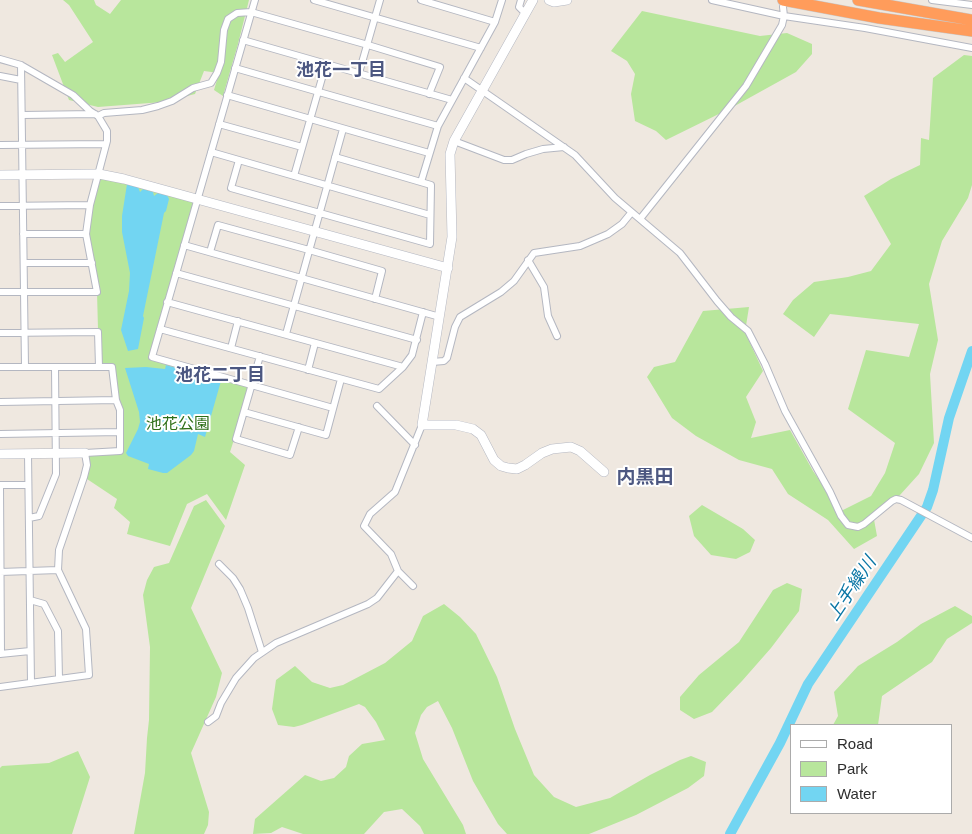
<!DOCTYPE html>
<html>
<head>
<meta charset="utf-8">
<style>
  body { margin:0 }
  #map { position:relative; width:972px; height:834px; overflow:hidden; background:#efe8e0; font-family:Arial,sans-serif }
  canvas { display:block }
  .legend { position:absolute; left:790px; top:724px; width:162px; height:90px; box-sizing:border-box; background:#fff; border:1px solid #ababab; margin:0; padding:6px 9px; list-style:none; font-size:15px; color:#2e2e2e }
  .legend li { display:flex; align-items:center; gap:10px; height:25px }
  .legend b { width:25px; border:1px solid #ababab }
</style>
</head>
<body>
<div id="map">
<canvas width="972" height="834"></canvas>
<ul class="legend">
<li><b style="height:6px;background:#fff"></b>Road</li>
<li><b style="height:14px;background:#b8e69c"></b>Park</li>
<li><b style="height:14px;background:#72d5f2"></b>Water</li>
</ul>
</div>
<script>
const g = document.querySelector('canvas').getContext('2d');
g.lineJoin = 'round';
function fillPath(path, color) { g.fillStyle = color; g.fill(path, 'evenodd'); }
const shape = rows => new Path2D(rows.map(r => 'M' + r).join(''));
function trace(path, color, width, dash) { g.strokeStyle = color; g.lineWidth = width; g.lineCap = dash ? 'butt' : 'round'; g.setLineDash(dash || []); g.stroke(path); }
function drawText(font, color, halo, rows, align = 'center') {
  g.font = font + ' Arial,"Noto Sans JP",sans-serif'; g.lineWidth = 4; g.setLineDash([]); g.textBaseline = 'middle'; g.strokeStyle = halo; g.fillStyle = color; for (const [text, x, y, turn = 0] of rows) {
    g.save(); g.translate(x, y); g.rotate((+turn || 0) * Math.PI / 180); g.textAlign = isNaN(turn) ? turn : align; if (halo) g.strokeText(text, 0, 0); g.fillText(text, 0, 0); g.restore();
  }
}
fillPath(shape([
  [63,0,94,0,96,5,110,14,121,0,249,0,238,44,223,96,214,90,219,73,204,71,195,94,163,102,98,107,69,100,52,55,58,53,65,62,93,42,69,5],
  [642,11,760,36,787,33,812,44,812,54,796,72,731,108,666,140,656,131,635,121,631,94,635,74,627,61,611,51],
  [964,55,972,56,972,185,968,198,942,241,929,284,938,340,930,374,934,443,919,474,890,506,873,514,877,536,854,549,828,520,788,494,772,469,739,460,696,436,672,418,647,377,654,367,675,362,703,311,749,307,745,332,763,371,746,397,756,422,751,438,790,430,813,471,841,511,871,496,885,473,895,443,848,409,866,350,909,357,919,324,830,314,814,337,783,314,793,300,814,282,848,277,871,271,891,244,864,196,891,179,920,165,921,138,929,140,933,78],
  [99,174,197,199,152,357,252,384,230,452,245,465,226,520,207,494,187,504,170,546,127,534,130,522,114,508,117,499,84,477,86,452,117,451,120,432,112,368,99,367,97,292,86,234],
  [206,500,225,526,191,608,222,673,216,697,191,753,209,812,208,825,204,834,134,834,145,773,147,738,149,720,150,647,143,595,147,580,154,567,169,563,194,506],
  [702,505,743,529,755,540,750,552,736,559,711,555,694,536,689,516],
  [787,583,802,589,799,611,771,648,742,681,712,712,694,719,680,710,680,697,699,675,739,642,773,590],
  [444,604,460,617,476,634,497,677,515,729,534,775,554,797,576,807,610,798,650,775,680,760,691,756,706,762,704,776,688,788,636,815,589,834,507,834,498,824,473,781,452,728,438,701,427,707,421,715,415,733,423,759,463,825,466,834,424,834,420,826,402,809,384,812,364,834,303,834,282,827,271,833,253,834,255,819,305,775,321,781,334,778,346,767,349,756,362,744,385,740,376,722,365,707,359,704,302,725,294,727,278,725,272,709,276,680,295,666,312,682,330,688,343,685,385,663,412,641,423,616],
  [955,606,972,616,972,623,947,639,932,662,882,696,878,725,833,725,838,716,834,692,858,666,897,642,921,624],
  [78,751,90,777,72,834,0,834,0,768,2,766,49,763]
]), '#b8e69c');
fillPath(shape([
  [127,184,138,187,140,192,143,189,153,192,154,196,158,193,167,195,169,199,166,211,164,213,143,316,144,318,138,349,128,351,121,330,129,291,130,273,122,232,122,216],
  [166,365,221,381,205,437,198,434,194,451,191,455,167,473,163,473,148,469,149,464,128,456,126,453,138,429,140,422,139,412,125,368,146,367,165,369]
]), '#72d5f2');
trace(shape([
  [730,834,780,743,808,684,927,507,933,490,949,418,972,351]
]), '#72d5f2', 10);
const street = shape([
  [255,0,152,357,333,408],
  [314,0,481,48],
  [421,0,495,22],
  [521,0,519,7,525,13],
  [712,0,784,16,865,28,972,48],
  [932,0,972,5],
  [243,40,452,100],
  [0,59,21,65,73,95,90,111,98,116,107,131,107,141,90,205,86,234,97,292,0,292],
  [21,65,25,367],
  [235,68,438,126],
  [359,73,380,0],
  [0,76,21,80],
  [464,78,575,155,615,198,680,253,717,301,731,317,748,331,765,364,785,411,830,492,841,516,848,525,858,527,864,524,892,501,896,499,901,500,972,538],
  [227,95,429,153],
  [22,115,95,114],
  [98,116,104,113,142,110,158,106,172,101,193,88,211,83,217,73,221,62,224,30,228,19,237,13,251,12,368,45,440,67,429,94],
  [219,124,302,147],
  [454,141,504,160,512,160,526,154,543,149,564,147],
  [0,145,106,144],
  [211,152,430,215],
  [239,160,231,188,430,244,431,185,335,157],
  [294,176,326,64],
  [421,182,438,126,495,22,502,0],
  [0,206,90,205],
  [640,219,746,86,782,25,784,16,783,7],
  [23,234,86,234],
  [184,245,440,317],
  [210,252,218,225,309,250,382,271,375,299],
  [528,260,544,287,548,316,557,336],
  [24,263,92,263],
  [176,273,417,340],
  [167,302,403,367],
  [160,329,379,389,403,367,412,355,423,312],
  [0,333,98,332,99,367],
  [286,334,343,129],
  [231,348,238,321],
  [260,356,236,439,290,455,299,427],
  [432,362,444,361,447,358,455,327,460,317,501,292,514,281,534,253,580,246,608,234,622,224,631,213],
  [0,367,112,367,116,400,120,410,120,451,85,453,87,465,84,477,59,550,58,570,86,629,89,675,0,687],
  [308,370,315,343],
  [0,402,116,400],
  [377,406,415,445],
  [244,412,326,435,341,379],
  [0,434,120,432],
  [28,454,31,683],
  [0,485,1,654],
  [0,485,28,485],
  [29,518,39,516,56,474,55,367],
  [219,564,233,578,240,589,248,608,262,652],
  [0,572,58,570],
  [413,586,398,571,391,554,364,526,370,514,395,492,422,425],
  [30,600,44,604,58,631,59,679],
  [0,654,30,651],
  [208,722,216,716,221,703,236,678,254,658,276,643,368,604,377,598,398,571]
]);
const secondary = shape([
  [533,0,454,141,450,154,452,237,422,425,456,425,473,429,481,435,494,460,501,466,508,468,517,469,525,465,542,453,552,449,571,447,580,451,604,472],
  [549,0,554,2,567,0],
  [0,175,99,174,124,179,448,268],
  [0,454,85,453]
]);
const highway = shape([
  [783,0,879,18,972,31],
  [858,0,972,20]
]);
trace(street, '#b4b7c1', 8);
trace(secondary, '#b4b7c1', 10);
trace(highway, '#c9c9c9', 12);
trace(street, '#fff', 6);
trace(secondary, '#fff', 9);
trace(highway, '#ff9c5b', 11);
drawText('16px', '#2e6f19', '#fff', [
  ["池花公園",178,425]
]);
drawText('bold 18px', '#4c5781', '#fff', [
  ["池花一丁目",341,71],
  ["池花二丁目",220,376]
]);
drawText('italic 18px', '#0a76a5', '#fff', [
  ["上手繰川",852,589,-56]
]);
drawText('bold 19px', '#4c5781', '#fff', [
  ["内黒田",645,478]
]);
</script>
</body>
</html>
